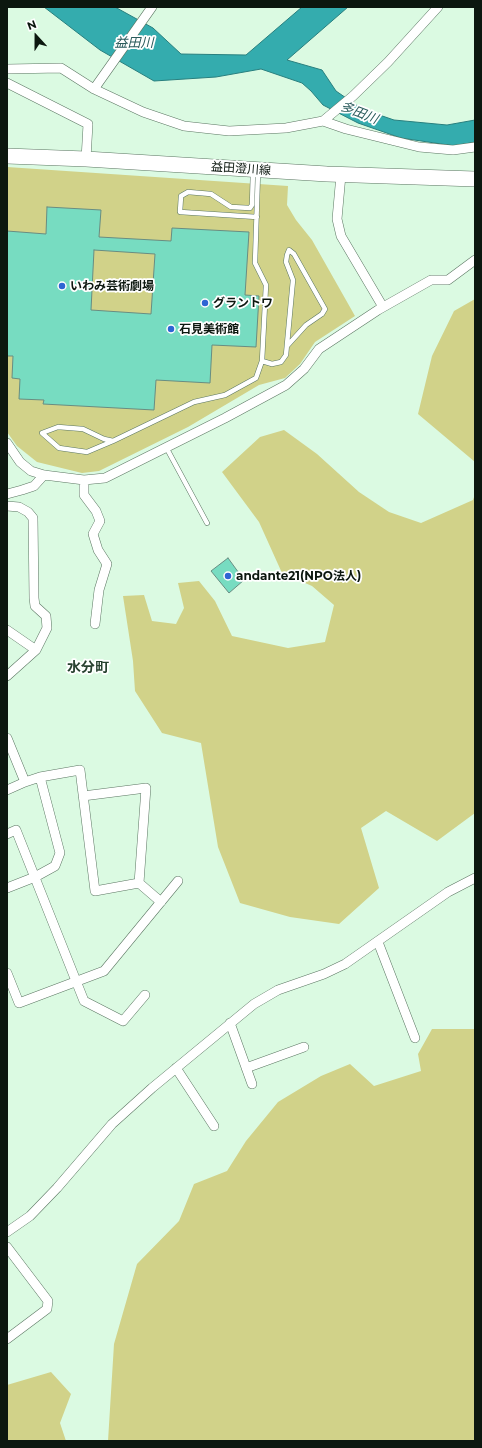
<!DOCTYPE html>
<html>
<head>
<meta charset="utf-8">
<style>
  body { margin:0 }
  #map { position:relative; width:482px; height:1448px; overflow:hidden; background:#dbfae2; font-family:Montserrat,sans-serif }
  canvas { display:block }
  .frame { position:absolute; inset:0; border:8px solid #0c170f; pointer-events:none }
  .north { position:absolute; left:16px; top:16px; width:40px; height:40px; -webkit-text-stroke:3px #fff; paint-order:stroke; rotate:339deg; font-size:11px; font-weight:700; line-height:16px; text-align:center; color:#0c170f }
  .north::after { content:''; display:block; margin:auto; width:14px; height:18px; background:#0c170f; clip-path:polygon(50% 0,100% 100%,50% 72%,0 100%) }
</style>
</head>
<body>
<div id="map">
<canvas width="482" height="1448"></canvas>
<div class="frame"></div>
<div class="north">N</div>
</div>
<script>
const g = document.querySelector('canvas').getContext('2d');
g.lineJoin = 'round';
function fillPath(path, color) { g.fillStyle = color; g.fill(path, 'evenodd'); }
const shape = rows => new Path2D(rows.map(r => 'M' + r).join(''));
function trace(path, color, width, dash) { g.strokeStyle = color; g.lineWidth = width; g.lineCap = dash ? 'butt' : 'round'; g.setLineDash(dash || []); g.stroke(path); }
function drawText(font, color, halo, rows, align = 'center') {
  g.font = font + ' Montserrat,"Noto Sans JP",sans-serif'; g.lineWidth = 3.5; g.setLineDash([]); g.textBaseline = 'middle'; g.strokeStyle = halo; g.fillStyle = color; for (const [text, x, y, turn = 0] of rows) {
    g.save(); g.translate(x, y); g.rotate((+turn || 0) * Math.PI / 180); g.textAlign = isNaN(turn) ? turn : align; if (halo) g.strokeText(text, 0, 0); g.fillText(text, 0, 0); g.restore();
  }
}
fillPath(shape([
  [7,167,288,186,287,205,296,220,312,240,355,316,315,342,300,364,285,378,259,385,188,427,99,471,82,473,37,462,17,446,7,432],
  [475,299,475,462,418,414,432,356,454,311],
  [284,430,317,454,359,492,389,512,421,523,473,500,475,494,475,813,437,841,386,811,361,828,379,888,339,924,290,917,240,903,218,847,201,743,162,733,135,691,133,661,123,596,144,595,152,621,176,624,184,608,178,583,199,581,215,601,232,636,288,648,325,642,334,605,312,586,282,573,259,522,222,472,260,437],
  [432,1029,475,1029,475,1441,108,1441,114,1344,137,1264,179,1221,194,1184,227,1171,246,1141,278,1102,321,1076,350,1064,374,1086,421,1071,418,1054],
  [51,1372,71,1394,60,1423,66,1441,7,1441,7,1385]
]), '#d1d289');
const water = shape([
  [44,7,115,7,153,28,181,54,246,55,302,7,348,7,287,60,322,70,336,91,362,109,394,120,447,125,475,120,475,142,455,146,401,138,358,123,323,105,311,91,302,83,261,69,216,77,154,81,100,50,44,7]
]);
fillPath(water, '#34acae');
trace(water, '#287f7e', 1);
const building = shape([
  [47,207,101,210,99,237,171,241,172,228,249,232,245,295,259,296,256,347,212,345,210,383,156,380,154,410,43,404,44,400,19,399,20,379,12,378,13,356,7,356,7,231,46,234,47,207],
  [94,250,155,254,151,314,91,310,94,250],
  [228,558,244,580,229,593,211,571,228,558]
]);
fillPath(building, '#77dcc1');
trace(building, '#688d82', 1);
const lane = shape([
  [253,171,252,205,250,208,231,207,211,194,188,192,181,196,180,212,257,217],
  [262,361,272,364,281,362,286,355,293,280,286,262,287,255,289,250,294,254,325,309,322,314,306,325,287,346],
  [113,441,104,439,83,429,58,427,42,433,59,448,87,452,113,441,194,402,225,395,256,378,262,361,266,285,255,263,258,172],
  [166,447,207,523]
]);
const street = shape([
  [7,69,61,68,94,89,143,112,184,126,229,131,286,128,323,121,353,96,388,62,438,7],
  [7,83,88,124,86,159],
  [94,89,152,7],
  [323,121,346,129,419,147,453,150,475,147],
  [341,175,337,219,341,236,383,307],
  [7,443,20,462,31,471,44,475,84,480,105,478,225,418,286,385,304,369,319,349,378,310,431,280,448,280,475,260],
  [84,480,84,495,96,511,100,521,93,534,98,550,107,564,99,590,95,624],
  [7,494,22,490,34,486,44,475],
  [7,506,19,507,28,512,33,518,34,598,35,606,46,616,47,628,36,650,7,676],
  [7,630,36,650],
  [7,738,25,782],
  [7,790,25,782,40,777,80,770,95,891,139,883],
  [83,796,146,788,139,883,161,902],
  [7,834,16,830,84,1001,123,1021,145,995],
  [7,888,35,877,55,866,60,853,40,777],
  [378,942,415,1038],
  [7,973,19,1003,104,971,178,881],
  [230,1023,252,1084],
  [176,1068,214,1126],
  [246,1068,304,1047],
  [7,1232,30,1216,57,1188,112,1124,152,1088,254,1004,278,990,324,974,345,964,448,892,475,878],
  [7,1247,48,1301,47,1309,7,1339]
]);
const primary = shape([
  [7,156,86,159,327,174,475,179]
]);
trace(lane, '#5b7662', 5.5);
trace(street, '#5b7662', 10);
trace(primary, '#5b7662', 16);
trace(lane, '#fff', 4.5);
trace(street, '#fff', 9);
trace(primary, '#fff', 15);
for (const [x, y, r, color] of [
  [62,286,4,"#2e65d3"],
  [205,303,4,"#2e65d3"],
  [171,329,4,"#2e65d3"],
  [228,576,4,"#2e65d3"]
]) { const dot = new Path2D(); dot.arc(x, y, r, 0, 2 * Math.PI); g.fillStyle = color; g.fill(dot); trace(dot, '#fff', 1.5); }
drawText('12px', '#0c170f', '#fff', [
  ["益田澄川線",241,169,4]
]);
drawText('bold 12px', '#0c170f', '#fff', [
  ["いわみ芸術劇場",70,286],
  ["グラントワ",213,303],
  ["石見美術館",179,329],
  ["andante21(NPO法人)",236,576]
], 'left');
drawText('italic 13px', '#295a5b', '#fff', [
  ["益田川",134,43],
  ["多田川",359,113,21]
]);
drawText('bold 14px', '#27412f', '#fff', [
  ["水分町",88,668]
]);
</script>
</body>
</html>
